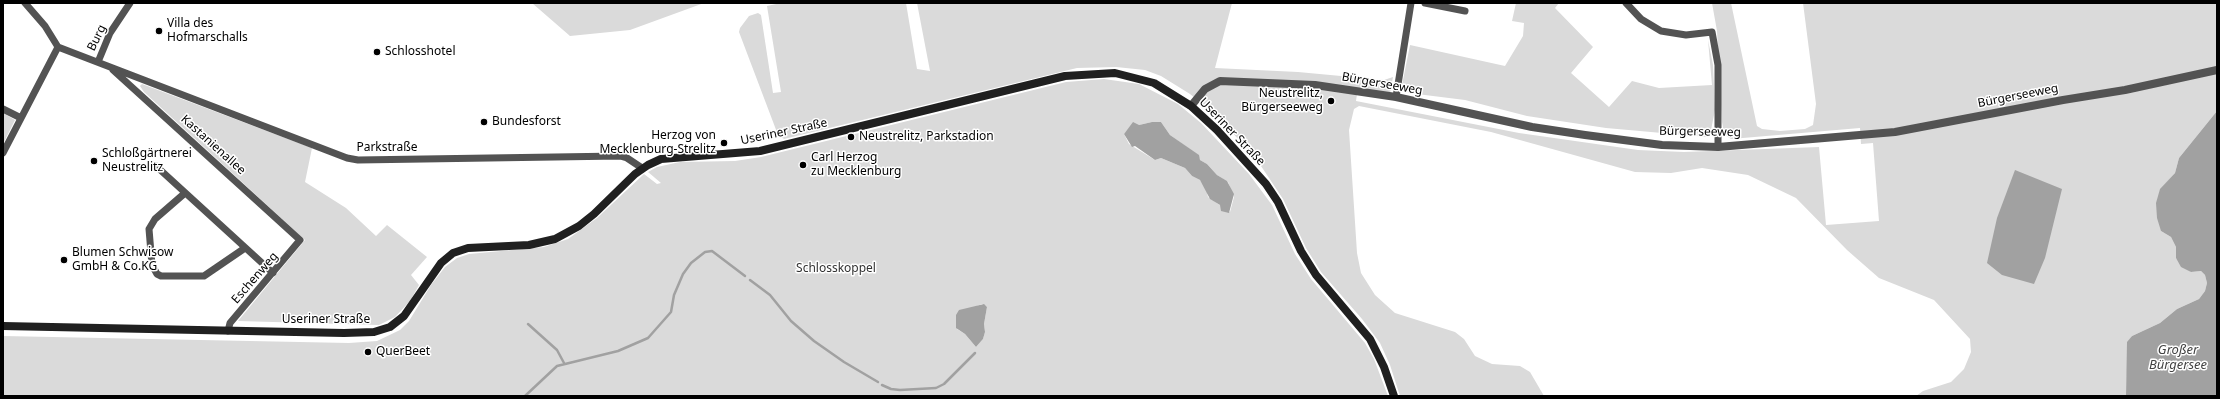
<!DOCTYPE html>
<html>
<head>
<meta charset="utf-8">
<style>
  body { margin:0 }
  #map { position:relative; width:2220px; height:399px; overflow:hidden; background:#fff; font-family:"Noto Sans",sans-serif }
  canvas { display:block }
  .frame { position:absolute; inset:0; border:4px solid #000; pointer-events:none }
</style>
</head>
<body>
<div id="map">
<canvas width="2220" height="399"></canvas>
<div class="frame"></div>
</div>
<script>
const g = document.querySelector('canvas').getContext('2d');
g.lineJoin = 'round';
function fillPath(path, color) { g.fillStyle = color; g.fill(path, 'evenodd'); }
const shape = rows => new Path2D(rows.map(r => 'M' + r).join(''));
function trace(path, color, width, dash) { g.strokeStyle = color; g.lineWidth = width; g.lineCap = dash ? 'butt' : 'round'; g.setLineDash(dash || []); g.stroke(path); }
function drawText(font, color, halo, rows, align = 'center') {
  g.font = font + ' "Noto Sans",sans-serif'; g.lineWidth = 3; g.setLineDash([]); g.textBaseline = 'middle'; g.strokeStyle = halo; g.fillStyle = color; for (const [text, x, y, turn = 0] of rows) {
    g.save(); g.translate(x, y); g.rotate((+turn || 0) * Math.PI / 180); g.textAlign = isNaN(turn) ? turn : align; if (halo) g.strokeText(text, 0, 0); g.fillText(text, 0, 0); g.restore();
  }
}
fillPath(shape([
  [532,3,704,3,630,30,570,36],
  [781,3,906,3,917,69,930,71,917,3,1232,3,1215,68,1298,72,1384,80,1393,77,1389,99,1357,94,1356,101,1519,133,1638,150,1684,152,1819,147,1826,225,1879,221,1873,143,1861,144,1860,128,1731,139,1728,137,1724,133,1722,122,1717,31,1712,3,1731,3,1757,126,1762,129,1780,131,1805,129,1813,125,1816,104,1803,3,2217,3,2217,111,2179,158,2175,173,2160,190,2161,231,2171,237,2176,247,2176,258,2191,272,2201,271,2205,275,2207,283,2205,291,2199,299,2177,309,2160,323,2132,336,2128,342,2126,396,1916,396,1923,391,1951,382,1964,369,1971,352,1970,339,1934,300,1879,278,1847,250,1796,198,1748,175,1702,168,1671,173,1635,172,1491,132,1359,106,1354,109,1349,130,1357,253,1361,273,1375,295,1395,313,1455,332,1464,339,1475,356,1492,364,1520,366,1530,372,1544,396,1400,396,1390,365,1380,343,1362,319,1321,272,1306,248,1283,199,1257,160,1220,119,1190,94,1161,76,1145,70,1116,67,1077,68,784,139,778,135,739,32,740,28,749,16,758,13,761,15,773,93,781,92,767,6],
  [1516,3,1559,3,1555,8,1593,47,1571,73,1609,107,1632,81,1659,88,1712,85,1708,40,1713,65,1715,110,1711,130,1707,137,1606,128,1527,116,1465,100,1409,93,1404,90,1402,85,1410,45,1505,66,1523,36,1524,23,1512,21],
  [1104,79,1139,84,1178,104,1201,123,1249,174,1272,205,1295,254,1311,279,1365,343,1374,359,1388,396,3,396,3,336,349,343,377,341,400,330,409,321,431,285,445,267,457,258,469,254,544,247,568,239,597,218,644,174,657,184,661,183,648,172,657,167,680,162,735,161,761,157,1066,82],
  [1152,122,1161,122,1170,135,1198,155,1200,160,1207,164,1217,175,1228,182,1234,197,1230,212,1208,197,1206,188,1200,180,1192,176,1185,168,1161,158,1155,160,1129,144,1124,134,1130,127],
  [982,304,987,307,984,324,985,332,983,339,976,347,965,334,957,329,977,306],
  [142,84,312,148,305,182,346,208,376,236,387,225,427,257,411,275,419,285,410,301,395,317,379,325,238,321,305,240,144,92,140,86],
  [3,113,15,120,3,144]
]), '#dadada');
fillPath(shape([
  [2217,111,2217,396,2126,396,2127,342,2132,336,2160,323,2177,309,2199,299,2205,291,2207,283,2205,275,2201,271,2191,272,2181,267,2176,258,2176,247,2171,237,2161,231,2157,218,2156,203,2160,189,2175,173,2179,158],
  [1133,122,1139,125,1152,122,1161,122,1170,135,1199,155,1200,160,1207,164,1217,175,1227,181,1234,194,1229,213,1221,211,1220,205,1210,199,1200,180,1192,176,1185,168,1161,158,1155,160,1135,146,1132,147,1124,134],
  [2015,170,2062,189,2045,258,2034,284,2002,275,1987,263,1997,218],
  [984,304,987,307,984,324,985,332,983,339,976,347,965,334,956,328,956,315,959,310]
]), '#a1a1a1');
trace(shape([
  [750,280,770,295,791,321,814,341,844,362,878,382],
  [528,324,557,350,564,363],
  [882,385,891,389,900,390,936,388,944,384,975,353],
  [525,396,557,366,618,351,648,338,671,312,674,295,683,274,691,263,705,252,712,251,745,276]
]), '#a1a1a1', 2.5);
trace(shape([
  [25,3,45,26,58,47],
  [1425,3,1465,11],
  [1626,3,1641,19,1661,31,1686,35,1712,32,1718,65,1718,147],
  [58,47,347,158,358,160,620,156,627,158,642,168],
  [98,62,110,33,130,3],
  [113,70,300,240,230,323,228,331],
  [1396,97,1411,3],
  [3,109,21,118],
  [3,153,58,47],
  [156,166,273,273],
  [185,193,155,219,149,229,152,265,157,274,161,276,204,276,245,248]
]), '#535353', 7);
trace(shape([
  [1191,106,1205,89,1220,81,1315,85,1396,97,1532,127,1585,135,1662,145,1718,147,1895,132,2063,100,2125,90,2217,70]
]), '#535353', 8);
trace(shape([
  [3,326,344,333,374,332,390,327,404,316,441,263,453,253,468,248,529,245,555,239,579,226,594,214,635,174,648,165,661,159,760,151,1065,76,1115,73,1154,83,1191,106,1217,130,1266,184,1278,202,1301,251,1316,275,1370,339,1384,367,1394,396]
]), '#202020', 8);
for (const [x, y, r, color] of [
  [159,31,4,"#000"],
  [377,52,4,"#000"],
  [1331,101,4,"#000"],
  [484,122,4,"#000"],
  [851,137,4,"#000"],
  [724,143,4,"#000"],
  [94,161,4,"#000"],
  [803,165,4,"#000"],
  [64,260,4,"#000"],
  [368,352,4,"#000"]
]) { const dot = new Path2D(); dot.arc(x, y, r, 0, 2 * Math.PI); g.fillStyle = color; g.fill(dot); trace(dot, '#fff', 1.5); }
drawText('12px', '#000', '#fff', [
  ["Villa des",167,24],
  ["Hofmarschalls",167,38],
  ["Schlosshotel",385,52],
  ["Neustrelitz,",1323,94,"right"],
  ["Bürgerseeweg",1323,108,"right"],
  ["Bundesforst",492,122],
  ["Herzog von",716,136,"right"],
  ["Mecklenburg-Strelitz",716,150,"right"],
  ["Neustrelitz, Parkstadion",859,137],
  ["Schloßgärtnerei",102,154],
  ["Neustrelitz",102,168],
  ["Carl Herzog",811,158],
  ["zu Mecklenburg",811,172],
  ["Blumen Schwisow",72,253],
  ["GmbH & Co.KG",72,267],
  ["QuerBeet",376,352]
], 'left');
drawText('12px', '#000', '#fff', [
  ["Burg",97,38,-64],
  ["Bürgerseeweg",1382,84,10],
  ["Bürgerseeweg",2018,96,-11],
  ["Useriner Straße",784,132,-12],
  ["Useriner Straße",1232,132,46],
  ["Bürgerseeweg",1700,132,1],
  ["Kastanienallee",213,145,42],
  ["Parkstraße",387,148],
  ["Eschenweg",255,278,-49],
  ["Useriner Straße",326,320]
]);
drawText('12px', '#313131', '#fff', [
  ["Schlosskoppel",836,269]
]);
drawText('italic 13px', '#424242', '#fff', [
  ["Großer",2178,350],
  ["Bürgersee",2178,365]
]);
</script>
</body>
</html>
